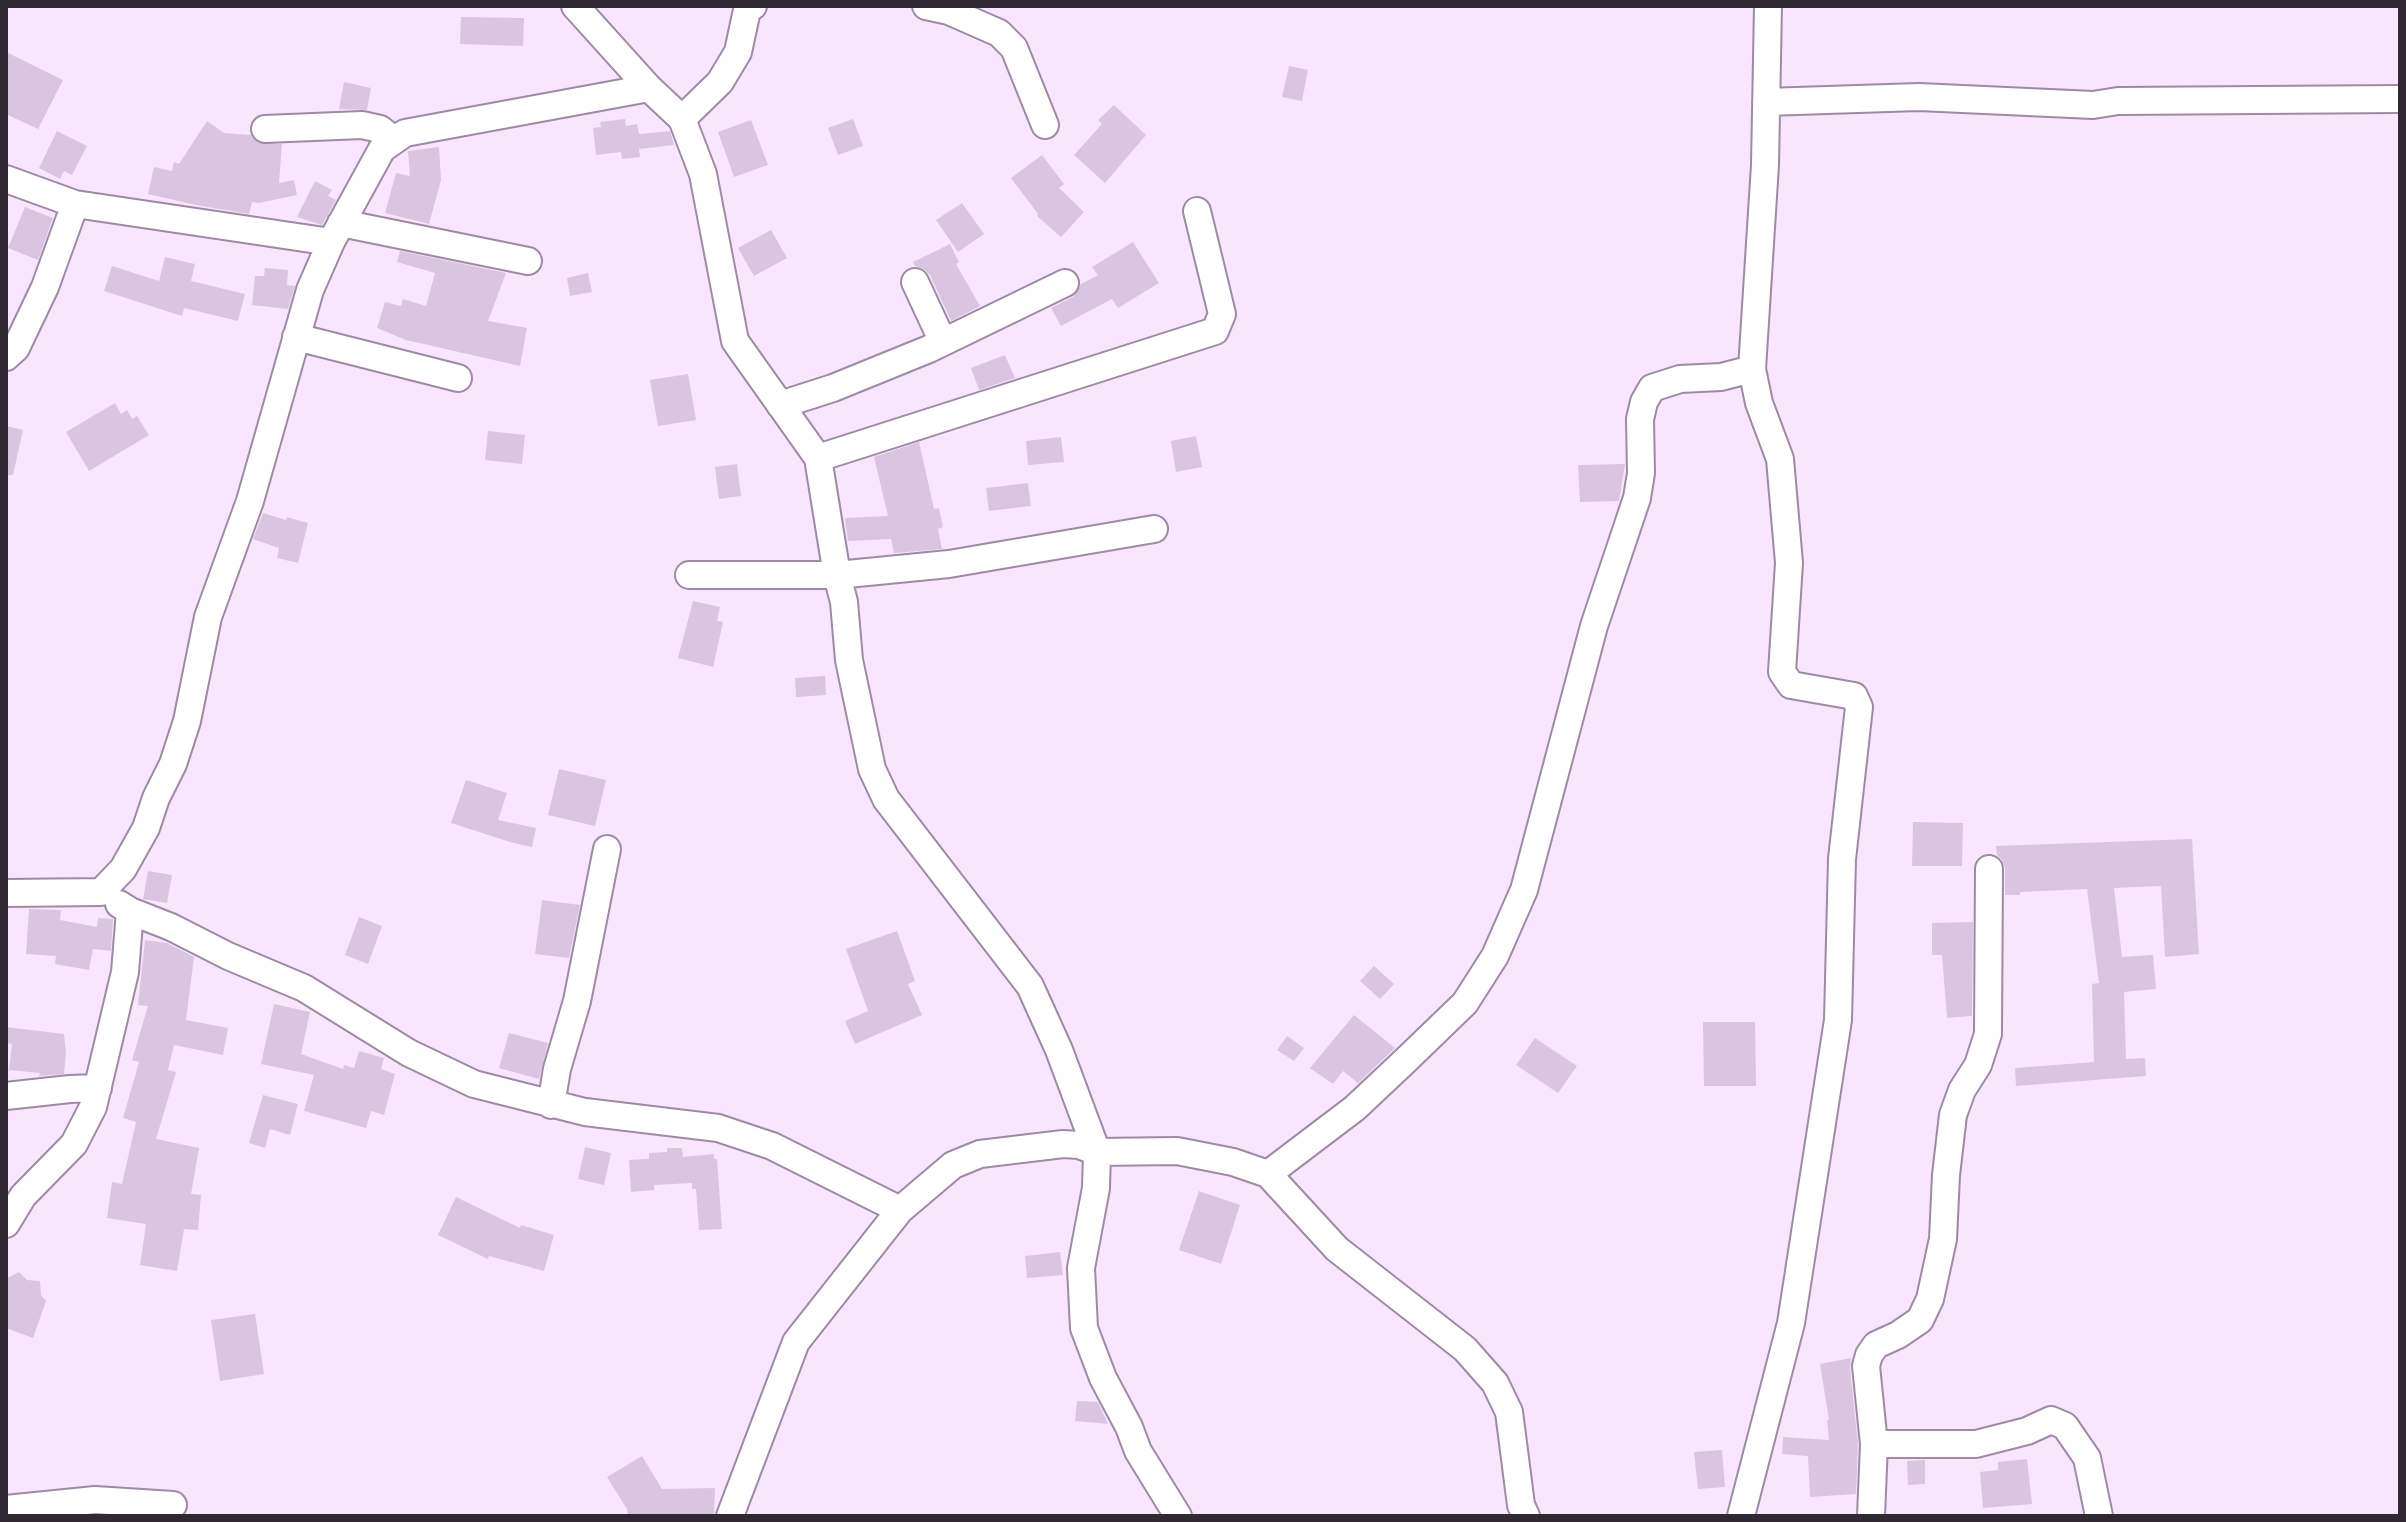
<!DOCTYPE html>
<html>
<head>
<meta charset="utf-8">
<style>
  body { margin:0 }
  #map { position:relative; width:2406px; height:1522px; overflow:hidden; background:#f7e6fd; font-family:Arial,sans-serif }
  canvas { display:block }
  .frame { position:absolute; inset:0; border:8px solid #302833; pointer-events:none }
</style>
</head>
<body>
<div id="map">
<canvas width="2406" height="1522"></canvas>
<div class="frame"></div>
</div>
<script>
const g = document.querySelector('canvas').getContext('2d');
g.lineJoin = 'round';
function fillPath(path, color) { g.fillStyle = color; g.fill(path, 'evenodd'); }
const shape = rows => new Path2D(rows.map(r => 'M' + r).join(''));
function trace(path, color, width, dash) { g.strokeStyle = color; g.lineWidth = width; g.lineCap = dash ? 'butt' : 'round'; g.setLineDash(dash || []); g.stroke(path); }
fillPath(shape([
  [461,17,524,18,523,46,460,44],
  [6,52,63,80,38,129,6,114],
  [1289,66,1308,70,1302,101,1282,97],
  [344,82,371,88,367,110,339,109],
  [1114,105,1146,135,1105,183,1074,155,1102,124,1098,120],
  [625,119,626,126,637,124,639,134,670,131,674,145,639,149,640,157,622,159,621,152,596,155,593,128,601,127,600,122],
  [853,119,863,146,838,155,828,128],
  [751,120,768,165,734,177,718,132],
  [207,121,224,133,251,135,258,143,282,144,279,183,294,180,297,195,259,203,252,202,249,214,196,205,148,194,154,167,172,171,174,162,179,164],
  [57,131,87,146,72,175,64,171,60,179,39,168],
  [439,147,441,180,429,224,385,213,396,173,410,176,408,151],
  [1042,155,1064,184,1059,188,1084,212,1061,237,1037,216,1038,214,1011,178],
  [315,181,332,190,328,196,336,200,322,225,297,217],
  [962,203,984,234,958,252,936,220],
  [25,207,53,218,38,260,8,248],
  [771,230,787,258,754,276,738,248],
  [1133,242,1159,283,1118,308,1112,299,1061,326,1051,308,1073,297,1081,284,1098,275,1092,267],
  [950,244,959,262,956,264,980,306,951,321,930,275,924,269,915,266,913,262],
  [400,251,506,273,488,321,527,328,520,366,406,340,377,328,385,302,401,306,403,299,426,306,435,273,397,262],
  [165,257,195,264,191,281,245,294,238,321,184,308,182,316,104,291,112,266,159,281],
  [265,268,288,270,287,285,295,286,288,309,252,305,255,276,264,276],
  [588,273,592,292,570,296,567,278],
  [1005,355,1015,378,979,390,971,368],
  [688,374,696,420,658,426,650,380],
  [115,403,121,414,127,410,132,419,137,416,149,435,89,471,66,432],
  [6,426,23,430,13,475,6,475],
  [488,431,525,435,522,464,485,460],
  [1196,436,1202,467,1176,472,1171,441],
  [1061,437,1064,462,1028,465,1026,441],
  [919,442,934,509,939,508,943,527,938,529,942,549,894,553,891,539,848,541,845,518,888,516,874,457],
  [737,464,741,496,719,499,715,467],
  [1625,464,1619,501,1580,502,1578,465],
  [1028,483,1031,506,989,511,986,488],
  [263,513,286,520,287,517,308,523,298,563,277,558,279,548,253,539],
  [693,601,720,607,717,621,723,622,713,667,678,658],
  [825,676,826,695,796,697,795,678],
  [559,769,606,780,595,826,548,815],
  [466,780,507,793,498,820,536,828,532,847,510,842,451,823],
  [1913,822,1963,823,1962,866,1912,866],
  [2192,839,2199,954,2165,957,2161,886,2114,888,2122,957,2153,955,2156,989,2124,992,2126,1059,2145,1058,2146,1076,2016,1086,2015,1068,2094,1062,2092,984,2099,983,2087,889,2020,892,2020,895,2005,895,2005,868,2002,860,1997,855,1996,846],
  [148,871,172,875,167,903,143,899],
  [542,900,580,905,569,958,535,954],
  [29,909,61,910,60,920,97,927,98,918,113,919,111,951,93,949,89,970,55,964,56,956,26,954],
  [359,917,382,926,368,964,345,955],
  [1973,922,1972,1016,1947,1018,1942,955,1932,955,1932,923],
  [897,931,915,981,908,984,922,1015,855,1044,845,1021,868,1011,846,949],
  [145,940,167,943,194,957,186,1020,228,1028,223,1055,174,1045,168,1070,176,1072,156,1139,199,1148,191,1194,201,1195,198,1230,184,1229,177,1271,140,1265,146,1224,107,1218,112,1182,122,1184,136,1122,123,1118,139,1062,132,1060,148,1006,138,1005],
  [1374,966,1394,984,1380,999,1360,981],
  [274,1004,310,1012,301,1054,343,1069,344,1065,354,1068,359,1051,384,1058,381,1069,395,1074,384,1115,371,1111,366,1128,304,1111,314,1075,261,1064],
  [1354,1015,1395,1048,1358,1083,1343,1071,1333,1084,1310,1068],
  [1703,1022,1755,1022,1756,1086,1704,1086],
  [6,1027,64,1034,66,1052,64,1074,39,1076,40,1073,9,1070,12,1044,6,1043],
  [509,1033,548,1043,539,1079,499,1068],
  [1287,1036,1304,1048,1294,1061,1277,1050],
  [1535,1038,1577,1066,1558,1093,1516,1065],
  [263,1095,298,1104,290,1135,270,1129,265,1148,249,1143],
  [585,1147,611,1153,604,1185,578,1179],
  [667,1148,682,1148,683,1157,714,1154,714,1159,717,1159,722,1229,699,1230,696,1189,692,1189,692,1183,654,1185,654,1190,631,1192,629,1160,649,1159,649,1153,667,1152],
  [1199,1191,1240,1205,1221,1264,1179,1250],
  [456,1197,520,1228,521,1225,554,1235,544,1271,489,1256,488,1259,438,1235],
  [1060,1252,1063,1275,1027,1278,1025,1256],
  [19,1272,27,1280,40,1281,41,1295,46,1301,33,1338,6,1328,6,1279],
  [255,1314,264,1374,220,1381,211,1320],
  [1851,1358,1850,1368,1858,1444,1856,1494,1810,1497,1808,1456,1782,1454,1783,1437,1829,1440,1827,1420,1829,1420,1820,1364],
  [1077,1401,1098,1402,1108,1424,1075,1421],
  [1722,1450,1725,1487,1698,1489,1694,1452],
  [642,1456,662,1489,715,1488,714,1516,628,1516,627,1509,607,1477],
  [2027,1459,2032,1504,1983,1508,1980,1472,1998,1470,1998,1462],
  [1925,1460,1925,1484,1908,1485,1907,1461]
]), '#dac5e0');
const minor = shape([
  [575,6,649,88,682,119,703,174,735,341,818,458,837,575,844,602,849,660,872,769,886,799,1030,986,1059,1050,1097,1152,1096,1188,1081,1268,1084,1328,1103,1378,1129,1427,1138,1451,1178,1516],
  [926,6,949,11,999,33,1014,48,1045,125],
  [1766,102,1919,97,2093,105,2118,101,2400,99],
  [682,119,720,82,738,52,747,10,753,6],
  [265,129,362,125,380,129,394,140],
  [6,179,75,204,331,242],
  [341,223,528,261],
  [915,282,942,340],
  [296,337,458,378],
  [6,357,16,348,45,287,75,204],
  [780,405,833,388,929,349,1065,283],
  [818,458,1215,331,1222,314,1197,211],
  [689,575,837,575,949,564,1154,529],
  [6,893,101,892,123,869,146,828,156,798,173,764,187,721,208,617,250,501,310,290,331,242,382,149,405,133,649,88],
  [130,911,171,927,228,956,304,988,409,1053,474,1084,585,1112,718,1128,772,1146,900,1210],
  [6,1096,70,1089,98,1088],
  [551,1105,557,1069,577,1001,607,849],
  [1268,1174,1355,1108,1406,1060,1465,1003,1495,956,1524,890,1594,626,1637,498,1641,473,1640,419,1644,402,1652,388,1680,379,1721,377,1752,369,1765,165,1768,6],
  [6,1224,23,1196,74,1144,93,1107,125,972,130,911,119,904],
  [1874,1444,1976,1444,2027,1431,2051,1420,2065,1426,2087,1458,2099,1516],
  [6,1509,95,1500,173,1505],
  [730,1516,796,1342,900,1210,953,1165,980,1154,1063,1144,1079,1145,1097,1152,1177,1151,1233,1162,1268,1174,1337,1249,1465,1349,1495,1383,1509,1412,1521,1505,1526,1516],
  [1741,1516,1791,1323,1838,1020,1842,859,1859,707,1854,696,1791,685,1782,672,1789,563,1780,459,1759,403,1752,369],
  [1871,1516,1874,1444,1866,1366,1869,1355,1876,1345,1898,1335,1920,1320,1930,1299,1943,1239,1946,1175,1953,1115,1962,1090,1978,1065,1988,1034,1989,869]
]);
trace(minor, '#9e8aa4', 30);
trace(minor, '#fff', 26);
</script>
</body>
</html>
